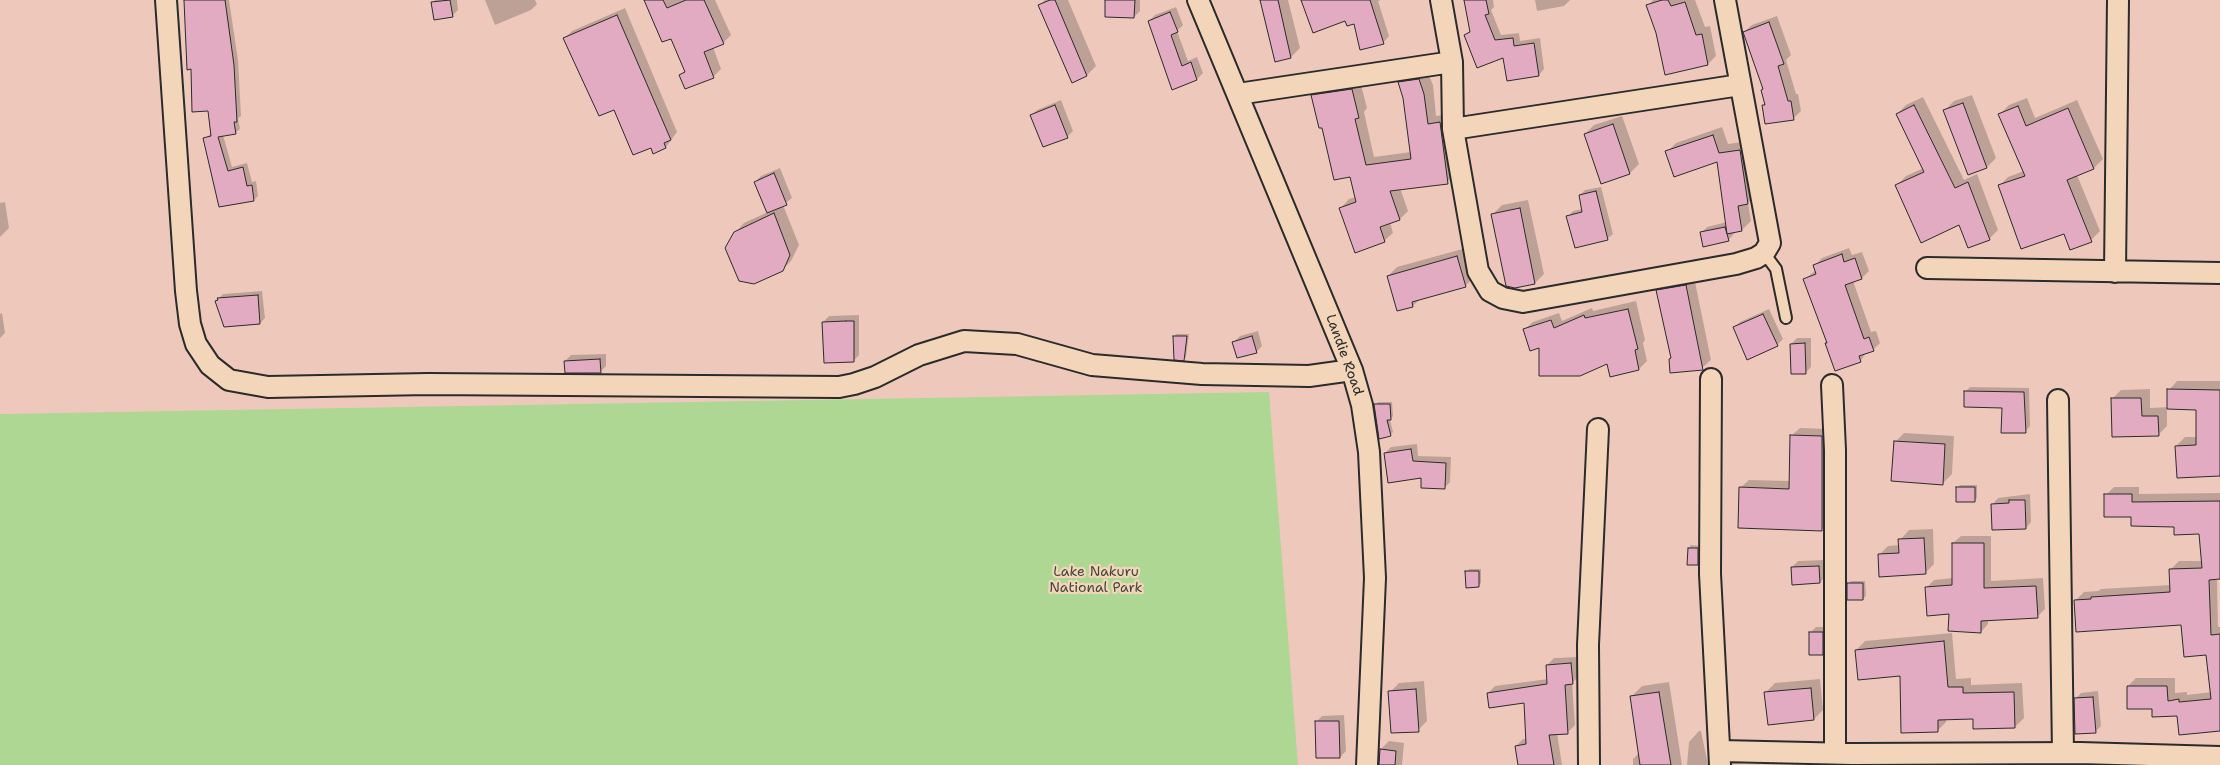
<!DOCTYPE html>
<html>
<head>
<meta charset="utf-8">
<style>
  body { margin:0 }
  canvas { display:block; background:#eec9bb }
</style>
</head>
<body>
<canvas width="2220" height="765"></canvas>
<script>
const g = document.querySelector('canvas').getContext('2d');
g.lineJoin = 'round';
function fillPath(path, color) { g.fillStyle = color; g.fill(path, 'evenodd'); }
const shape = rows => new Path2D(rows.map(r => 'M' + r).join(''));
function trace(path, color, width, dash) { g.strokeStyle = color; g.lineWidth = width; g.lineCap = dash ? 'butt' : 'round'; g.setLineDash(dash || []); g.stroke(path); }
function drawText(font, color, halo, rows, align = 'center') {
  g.font = font + ' "Shantell Sans",sans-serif'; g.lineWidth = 4.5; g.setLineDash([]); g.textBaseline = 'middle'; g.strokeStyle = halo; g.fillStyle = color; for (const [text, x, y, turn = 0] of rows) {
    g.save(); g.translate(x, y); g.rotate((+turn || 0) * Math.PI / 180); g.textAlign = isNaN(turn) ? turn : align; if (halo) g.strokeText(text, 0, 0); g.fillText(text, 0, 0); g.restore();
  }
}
fillPath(shape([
  [1269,392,1298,765,0,765,0,414]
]), '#aed794');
fillPath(shape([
  [185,0,229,0,238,60,241,116,238,118,240,129,235,133,223,135,232,167,247,163,252,182,256,181,258,196,254,200,220,206,204,139,212,133,210,110,192,68],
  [435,0,457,0,458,10,452,16,432,3],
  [485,0,535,0,537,4,531,10,495,25],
  [646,0,715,0,731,35,723,43,713,47,721,69,713,77,680,75,686,70,672,37],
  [1045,0,1068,0,1096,66,1087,75,1040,5],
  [1107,0,1140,0,1140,11,1134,17],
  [1261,0,1288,0,1300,48,1291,57],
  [1302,0,1381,0,1378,1,1389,36,1383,43,1355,22],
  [1465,0,1493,0,1494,7,1491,10,1501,35,1519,33,1520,41,1540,38,1544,69,1539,75,1465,35,1471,30],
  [1535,0,1570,0,1564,6,1537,11],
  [1653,0,1695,0,1705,27,1710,26,1716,56,1708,64,1657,32,1648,6],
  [1176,7,1183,25,1177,31,1188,61,1197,57,1203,73,1197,79,1172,88,1149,21,1155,15],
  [625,8,677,132,666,147,652,146,615,108,565,38,572,31],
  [1777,16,1791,55,1786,60,1796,94,1798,94,1801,111,1793,119,1764,106,1766,104,1764,89,1744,32,1752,25],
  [1427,71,1433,85,1436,116,1449,114,1456,174,1447,182,1400,188,1408,211,1400,219,1390,222,1393,233,1384,241,1341,208,1349,199,1356,197,1351,175,1323,126,1312,96,1320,87,1360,81,1367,108,1364,112,1374,157,1411,152,1404,98,1399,82,1408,74],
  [1972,95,1996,158,1987,167,1968,173,1945,110,1954,101],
  [1923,97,1964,180,1977,174,1998,230,1989,239,1960,224,1897,185,1906,176,1924,168,1897,114,1906,105],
  [2027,98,2035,118,2077,100,2103,159,2094,168,2077,175,2100,231,2091,240,2065,232,1999,186,2008,177,2024,171,2000,114,2009,105],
  [1061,100,1073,131,1067,137,1032,115,1037,110],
  [1622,116,1639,164,1630,173,1602,183,1585,134,1594,125],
  [1722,127,1728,144,1749,141,1757,194,1748,203,1751,221,1742,230,1733,231,1734,234,1728,240,1701,233,1707,227,1727,222,1718,160,1667,152,1676,143],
  [780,168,792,198,783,205,799,245,791,261,782,270,735,233,744,223,768,212,755,182,761,176],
  [1601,187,1613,234,1607,239,1568,217,1573,211,1583,209,1580,195,1585,190],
  [1528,200,1544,274,1535,283,1493,214,1502,205],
  [5,202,9,228,0,237,0,203],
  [1466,248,1474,277,1465,286,1420,299,1413,306,1388,276,1397,267],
  [1849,248,1852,255,1862,252,1869,271,1862,278,1853,281,1871,332,1876,331,1880,343,1873,350,1867,352,1861,360,1835,369,1826,343,1828,342,1805,279,1816,270,1815,265,1822,258],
  [1694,277,1711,360,1702,368,1670,359,1672,357,1658,291,1666,282],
  [262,291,265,318,260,323,216,301,223,294],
  [1636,301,1645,340,1643,343,1647,361,1639,369,1540,346,1524,330,1533,322,1559,313,1562,321,1592,308,1593,311],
  [1769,309,1783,339,1777,345,1734,328,1740,322],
  [2,313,5,333,0,338,0,314],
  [859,315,859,355,853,361,823,322,829,316],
  [1258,331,1262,346,1256,352,1234,342,1240,336],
  [1176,334,1189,334,1186,357,1184,359,1174,337],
  [1797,338,1811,338,1811,367,1806,372,1791,344],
  [606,354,606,366,600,372,565,361,571,355],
  [2177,381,2220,381,2220,475,2176,446,2185,437,2197,437,2198,408,2167,408,2167,426,2158,435,2112,399,2121,390,2150,389,2150,408,2169,407,2169,390],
  [1970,387,2029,388,2030,426,2025,432,2003,406,1965,392],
  [1378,402,1392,402,1393,416,1390,420,1393,432,1390,435,1375,405],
  [1800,428,1830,429,1829,522,1821,530,1740,488,1749,480,1791,481,1791,436],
  [1904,433,1954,436,1952,474,1943,483,1895,442],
  [1417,444,1418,456,1451,457,1450,482,1444,488,1423,477,1385,453,1391,447],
  [1960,485,1977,485,1977,498,1975,500,1957,488],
  [2114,487,2139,487,2139,494,2220,493,2220,578,2217,578,2218,627,2220,627,2220,729,2154,708,2128,686,2136,678,2175,678,2175,693,2187,692,2187,695,2212,692,2207,653,2182,624,2076,600,2084,592,2098,591,2101,589,2171,585,2171,569,2179,561,2203,561,2200,533,2175,525,2132,516,2106,495],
  [2030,494,2031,522,2026,528,1993,504,1998,498],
  [1933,529,1934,564,1925,573,1879,555,1888,546,1900,545,1900,540,1909,530],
  [1961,536,1991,536,1991,581,2043,578,2045,609,2037,617,1988,620,1988,624,1981,632,1950,613,1926,588,1934,580,1953,578,1953,543],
  [1691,545,1700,546,1700,561,1698,564,1689,548],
  [1825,560,1826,576,1820,582,1792,567,1798,561],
  [1469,569,1481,569,1481,583,1478,586,1467,572],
  [1851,581,1865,581,1866,596,1863,599,1848,584],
  [1816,627,1828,627,1828,648,1823,654,1810,633],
  [1952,633,1956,679,1971,678,1971,685,2022,683,2024,718,2015,727,1974,718,1946,719,1946,722,1937,731,1901,675,1856,650,1865,641],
  [1578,657,1579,676,1572,683,1575,725,1568,732,1557,733,1562,765,1519,765,1516,746,1523,739,1527,739,1525,702,1488,693,1495,686,1548,679,1547,665,1554,658],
  [1820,679,1823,710,1814,719,1769,724,1766,692,1775,683],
  [1424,681,1427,721,1418,730,1390,692,1399,683],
  [1669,682,1682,765,1633,765,1633,759,1640,752,1631,697,1642,686],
  [2098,691,2101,726,2095,732,2075,699,2081,693],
  [1344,715,1346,751,1340,757,1316,722,1322,716],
  [1699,731,1701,731,1708,765,1687,765,1689,742],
  [1389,741,1404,743,1402,765,1379,765,1381,749]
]), '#0003');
const building = shape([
  [184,0,225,0,234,65,237,122,234,122,236,134,218,137,228,171,243,167,247,186,252,185,254,201,219,207,203,138,211,136,208,111,192,112,191,69,187,70,184,0],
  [450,0,453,17,434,20,431,2,450,0],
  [644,0,663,0,667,8,686,0,704,0,724,44,704,52,714,78,685,89,679,75,685,72,671,39,662,42,644,0],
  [1050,0,1055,0,1087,76,1072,83,1038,5,1050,0],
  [1105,0,1135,0,1134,18,1105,17,1105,0],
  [1260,0,1278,0,1291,58,1275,62,1260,0],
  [1301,0,1370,0,1384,44,1360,50,1354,24,1347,26,1345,21,1313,33,1301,0],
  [1464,0,1486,0,1489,14,1485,15,1495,40,1513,38,1514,46,1534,43,1539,76,1507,81,1503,58,1477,68,1464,35,1470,32,1464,0],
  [1662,0,1668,0,1671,6,1685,2,1696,35,1702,34,1708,65,1665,75,1656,33,1646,5,1662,0],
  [1170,12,1178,32,1171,35,1182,66,1191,62,1197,80,1172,90,1148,21,1170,12],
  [617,15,671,140,664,143,666,148,653,154,651,148,633,155,614,110,599,116,563,38,617,15],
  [1769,22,1784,64,1778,66,1788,101,1791,101,1794,120,1765,124,1762,105,1765,105,1761,90,1763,89,1743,32,1769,22],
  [1419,79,1424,94,1428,124,1440,122,1448,184,1390,191,1400,220,1380,227,1385,242,1355,253,1339,208,1356,202,1350,177,1334,180,1322,128,1319,128,1311,95,1352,89,1359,118,1355,119,1366,165,1411,159,1403,98,1398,82,1419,79],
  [1963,103,1987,168,1968,175,1943,110,1963,103],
  [1055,105,1068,138,1043,147,1030,115,1055,105],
  [1914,105,1955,188,1968,182,1990,240,1968,248,1959,225,1921,243,1895,185,1924,172,1896,114,1914,105],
  [2018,106,2026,126,2068,108,2094,169,2067,180,2092,242,2070,250,2064,234,2021,249,1998,185,2025,176,1998,114,2018,106],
  [1613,124,1630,174,1601,184,1584,134,1613,124],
  [1713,135,1719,153,1740,150,1748,204,1738,206,1742,231,1727,234,1717,162,1674,177,1665,151,1713,135],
  [774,173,787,205,767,213,754,182,774,173],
  [1596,191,1608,240,1575,248,1566,216,1582,212,1579,195,1596,191],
  [1520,208,1535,284,1515,288,1506,286,1491,214,1520,208],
  [774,213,790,255,783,271,754,284,739,281,725,248,734,232,774,213],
  [1725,227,1729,241,1703,247,1700,232,1725,227],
  [1842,254,1844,262,1855,258,1862,279,1845,285,1864,339,1869,337,1874,351,1859,356,1861,362,1835,371,1825,343,1827,343,1803,279,1816,274,1813,265,1842,254],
  [1457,256,1466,287,1412,302,1413,307,1397,311,1387,276,1457,256],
  [1686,285,1703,370,1670,373,1669,359,1671,358,1656,290,1686,285],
  [258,295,260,324,224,327,215,301,218,300,217,298,258,295],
  [1628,309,1638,349,1635,350,1639,370,1610,377,1607,364,1580,376,1539,376,1539,348,1530,351,1523,329,1551,320,1554,328,1584,315,1585,318,1628,309],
  [1763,314,1778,346,1747,360,1733,327,1763,314],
  [846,321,854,321,854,362,824,363,822,322,846,321],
  [1173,336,1187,336,1184,361,1174,360,1173,336],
  [1252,336,1257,353,1237,358,1232,342,1252,336],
  [1805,343,1806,374,1791,374,1790,344,1805,343],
  [600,359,601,373,565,373,564,361,600,359],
  [2167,389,2220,390,2220,476,2177,478,2175,446,2196,445,2196,410,2167,409,2167,389],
  [1964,391,2024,392,2026,433,2001,433,2002,408,1964,407,1964,391],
  [2111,398,2141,398,2142,416,2158,416,2159,436,2112,437,2111,398],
  [1374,404,1390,404,1391,420,1387,420,1391,436,1379,439,1374,404],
  [1790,435,1822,436,1822,531,1738,528,1739,487,1789,489,1790,435],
  [1894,441,1945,444,1943,485,1891,481,1894,441],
  [1411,449,1413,461,1446,463,1445,489,1421,488,1421,478,1388,483,1384,453,1411,449],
  [1956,487,1975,487,1975,502,1956,502,1956,487],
  [2104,494,2132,494,2132,502,2220,501,2220,579,2209,580,2211,635,2220,634,2220,731,2179,735,2177,716,2152,717,2152,709,2127,709,2127,686,2167,686,2168,701,2179,699,2179,702,2211,699,2206,655,2184,657,2181,625,2076,632,2074,600,2091,599,2091,597,2170,592,2169,569,2202,568,2199,534,2174,535,2174,527,2131,526,2131,517,2104,517,2104,494],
  [2009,500,2025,500,2026,529,1992,530,1991,504,2009,503,2009,500],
  [1924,538,1926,574,1879,577,1878,554,1899,553,1898,539,1924,538],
  [1952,543,1984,543,1984,588,2036,586,2038,618,1981,621,1981,633,1948,631,1949,614,1927,616,1925,587,1952,585,1952,543],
  [1688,548,1698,548,1698,565,1687,565,1688,548],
  [1819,566,1820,583,1792,585,1791,567,1819,566],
  [1465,571,1479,571,1479,587,1466,588,1465,571],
  [1847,583,1863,583,1863,600,1847,600,1847,583],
  [1809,632,1823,632,1823,655,1809,655,1809,632],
  [1944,641,1948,687,1963,687,1963,693,2014,692,2015,728,1973,729,1973,719,1938,720,1938,732,1901,733,1900,676,1858,680,1855,650,1944,641],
  [1571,663,1573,684,1565,685,1568,734,1549,735,1554,765,1518,765,1515,746,1526,744,1524,703,1489,708,1487,693,1547,684,1546,665,1571,663],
  [1811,688,1814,720,1768,725,1764,692,1811,688],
  [1416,689,1419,732,1391,733,1388,691,1416,689],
  [1659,692,1671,765,1640,765,1630,696,1659,692],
  [2093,697,2096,733,2075,734,2074,698,2093,697],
  [1315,721,1339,721,1340,758,1316,758,1315,721],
  [1380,749,1396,751,1395,765,1379,765,1380,749]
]);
fillPath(building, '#e2abc1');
trace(building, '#2b2b2b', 1);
const lane = shape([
  [1764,253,1776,269,1786,318]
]);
const street = shape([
  [166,0,186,291,190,324,196,344,210,365,229,380,268,387,428,384,839,387,854,384,875,377,919,355,964,341,1017,344,1092,365,1202,374,1309,376,1352,370],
  [1198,0,1352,370,1362,405,1369,452,1375,578,1367,765],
  [1441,0,1452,62,1453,129,1478,271,1490,291,1503,298,1523,302,1736,264,1756,258,1764,253,1770,243,1725,0],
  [1238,94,1452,62],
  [1453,129,1740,85],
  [1927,268,2220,273],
  [2115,272,2118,0],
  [1711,379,1710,574,1720,765],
  [1832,385,1835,450,1835,752],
  [2058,400,2063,753],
  [1721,751,1853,754,2080,753,2220,757],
  [1589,765,1588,645,1598,429]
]);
trace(lane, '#2b2b2b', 14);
trace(street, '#2b2b2b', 24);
trace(lane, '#f3d6b9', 10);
trace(street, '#f3d6b9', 20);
drawText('14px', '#2b2b2b', '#f3d6b9', [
  ["Landie Road",1344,355,70]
]);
drawText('14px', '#3f453b', '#f3d6b9', [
  ["Lake Nakuru",1096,572],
  ["National Park",1096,588]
]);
</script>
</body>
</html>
